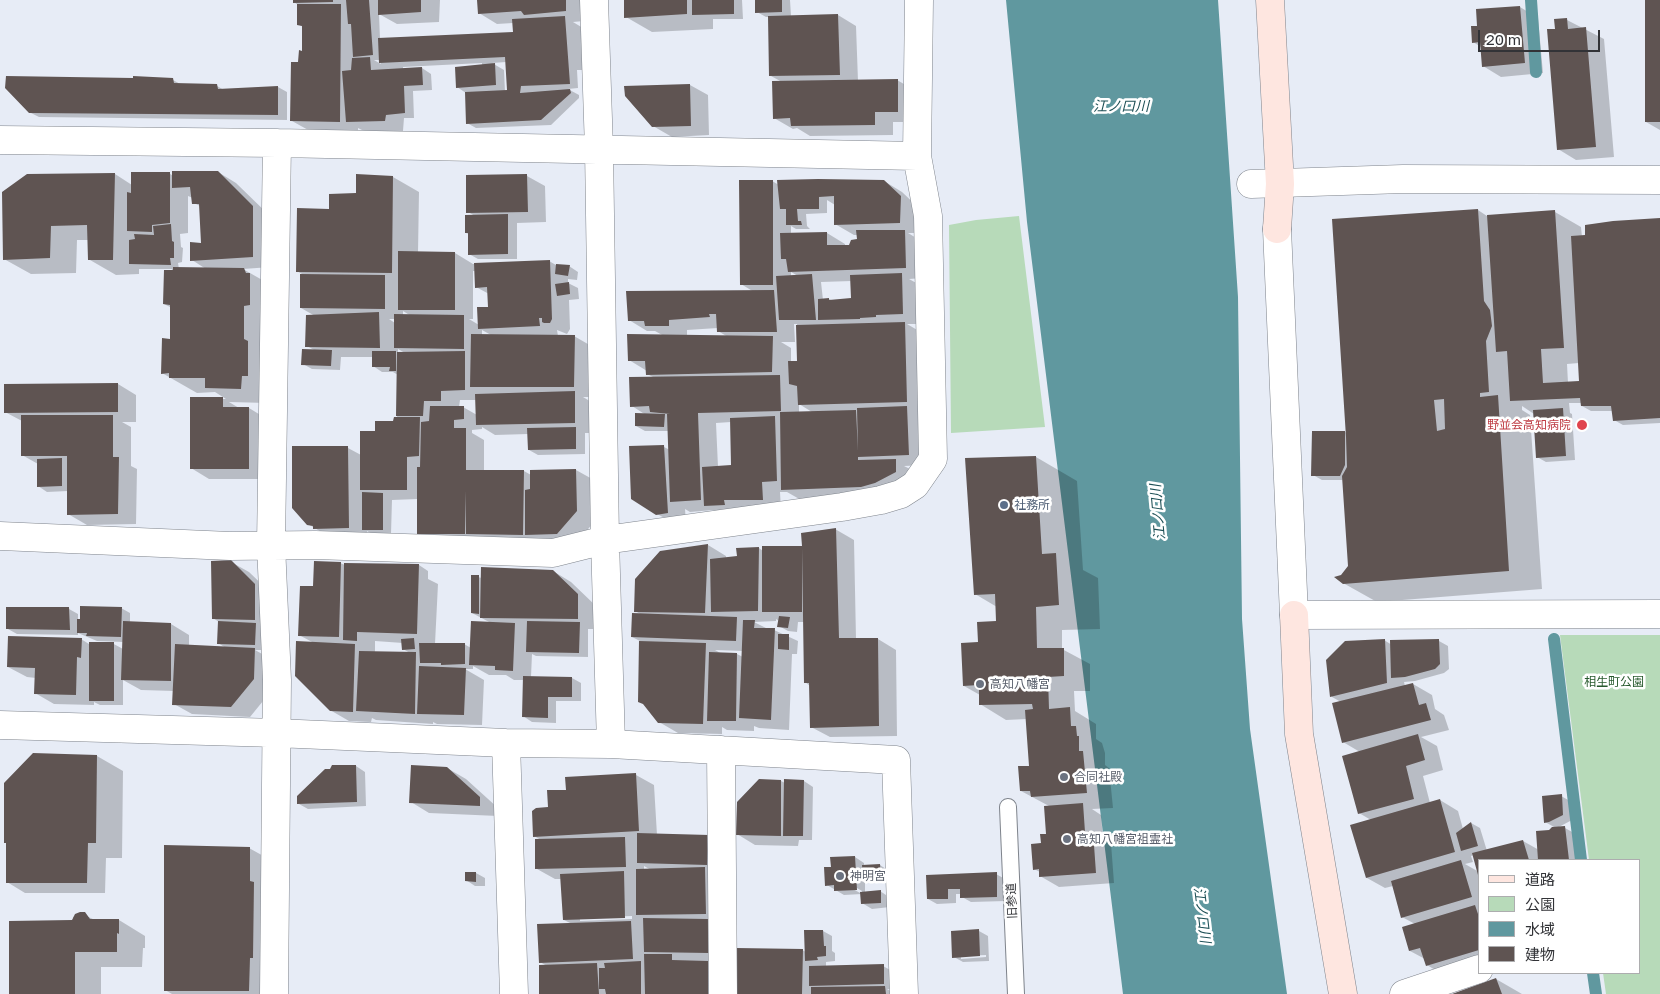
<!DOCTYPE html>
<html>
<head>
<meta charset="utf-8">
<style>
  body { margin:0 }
  #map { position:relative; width:1660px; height:994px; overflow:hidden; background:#e7ecf6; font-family:"Golos Text","Noto Sans JP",sans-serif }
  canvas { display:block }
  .legend { position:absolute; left:1478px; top:859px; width:162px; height:115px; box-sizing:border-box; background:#fff; border:1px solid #adadaf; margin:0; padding:6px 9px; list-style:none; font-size:15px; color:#323337 }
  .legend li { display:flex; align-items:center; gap:10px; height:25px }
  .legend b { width:25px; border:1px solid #adadaf }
  .scale { position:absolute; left:1478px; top:30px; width:122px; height:22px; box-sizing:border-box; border:2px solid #323337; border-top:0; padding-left:6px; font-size:15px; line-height:18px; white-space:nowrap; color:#323337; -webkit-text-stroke:4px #fff; paint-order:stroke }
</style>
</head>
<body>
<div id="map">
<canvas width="1660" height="994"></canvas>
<ul class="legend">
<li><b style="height:6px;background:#fee6e0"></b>道路</li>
<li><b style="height:14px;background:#b7dab9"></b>公園</li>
<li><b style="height:14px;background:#60989f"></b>水域</li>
<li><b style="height:14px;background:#5f5452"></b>建物</li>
</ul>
<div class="scale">20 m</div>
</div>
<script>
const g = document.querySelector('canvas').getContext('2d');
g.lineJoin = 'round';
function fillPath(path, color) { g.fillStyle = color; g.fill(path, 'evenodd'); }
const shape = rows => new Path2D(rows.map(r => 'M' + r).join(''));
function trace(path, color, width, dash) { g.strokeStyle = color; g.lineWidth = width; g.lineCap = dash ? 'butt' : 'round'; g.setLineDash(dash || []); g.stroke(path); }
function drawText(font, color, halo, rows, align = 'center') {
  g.font = font + ' "Golos Text","Noto Sans JP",sans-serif'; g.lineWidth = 5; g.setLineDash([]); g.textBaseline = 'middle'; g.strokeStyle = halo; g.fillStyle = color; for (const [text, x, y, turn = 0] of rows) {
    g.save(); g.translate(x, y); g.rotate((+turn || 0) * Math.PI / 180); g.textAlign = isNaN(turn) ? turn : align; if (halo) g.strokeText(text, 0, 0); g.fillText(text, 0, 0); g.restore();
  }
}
fillPath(shape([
  [1019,216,1045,427,951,433,949,225,976,220],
  [1560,635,1660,635,1660,994,1606,994,1603,973,1639,973,1639,860,1589,860]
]), '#b7dab9');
fillPath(shape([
  [1006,0,1218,0,1238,297,1242,619,1250,729,1287,994,1123,994,1027,222]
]), '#60989f');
fillPath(shape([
  [294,0,440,0,439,22,397,24,379,14,380,39,514,35,513,23,497,24,479,13,478,0,584,0,584,21,573,22,583,28,586,70,577,70,578,88,568,89,579,95,579,98,551,125,476,128,467,123,466,93,457,87,482,66,482,63,403,67,403,69,422,68,431,74,432,90,413,91,414,118,404,118,403,131,366,132,358,128,358,132,310,131,292,121,300,63,303,52,303,27,298,24,298,5,294,2],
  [374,60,380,60,381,64],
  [506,62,508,91,505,92,504,70,492,63],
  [625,0,742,0,743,19,713,19,713,29,652,32,626,17],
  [756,0,790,0,791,16,838,15,856,26,858,81,897,80,916,91,916,122,893,122,893,135,810,136,797,128,793,129,774,118,782,82,771,76,769,17,766,17,757,12],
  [1647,0,1660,0,1660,130,1646,122],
  [1520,7,1538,18,1543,73,1501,77,1483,66,1481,47,1473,42,1478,27],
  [1567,20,1604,39,1614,157,1576,160,1558,149,1556,30],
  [173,80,182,85,217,86,224,90,278,87,287,92,287,120,39,117,29,112],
  [690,85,708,95,709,135,672,137,653,126],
  [218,172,236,183,271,217,271,267,243,269,271,285,267,403,229,402,239,408,249,408,267,419,267,479,209,479,191,468,191,399,226,399,215,392,197,393,162,373,171,340,172,308,164,304,172,269,139,269,139,274,116,275,90,260,89,240,77,240,76,273,31,274,4,259,115,174,132,185,169,173,173,176],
  [188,196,193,198,194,203,200,206,202,244,192,260,206,269,179,269,178,263,182,262,183,248,181,247,180,234,188,233],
  [467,176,527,176,545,186,546,222,517,223,517,259,478,259,469,254,469,234,466,233,475,216,468,212],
  [393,177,419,192,418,253,455,253,473,264,549,261,556,265,569,266,578,272,577,280,568,279,568,283,578,288,579,299,569,300,570,329,567,334,557,330,558,336,574,336,593,347,592,397,583,397,593,403,593,433,585,433,585,454,538,455,529,450,528,434,495,435,482,427,482,429,472,430,472,433,484,440,484,471,524,471,531,475,531,471,576,470,594,480,595,521,575,544,511,543,500,537,500,538,436,544,418,533,418,499,392,500,391,534,372,534,367,531,367,538,333,539,308,524,293,448,348,448,361,455,376,432,395,422,397,418,398,375,393,372,382,372,373,366,373,357,341,357,340,370,312,369,303,364,314,350,307,346,315,316,301,308,302,274,297,271,330,210,357,194],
  [473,271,476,271,476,287,489,294,489,308,479,325,469,319,473,319],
  [403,311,411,316,403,316],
  [389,319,395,319,395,323],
  [482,330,491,335,482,335],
  [398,349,405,353,398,353],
  [460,400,476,400,477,415,463,407,459,407],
  [772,181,779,185,884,181,902,192,919,208,918,233,908,233,923,242,924,278,909,279,920,285,921,324,907,324,931,338,927,465,904,466,914,471,914,483,801,500,787,492,780,492,781,510,723,516,713,510,690,512,685,509,686,523,676,524,657,514,664,447,670,450,669,431,645,431,636,426,646,415,632,406,655,378,647,374,647,371,629,360,664,336,655,331,647,331,629,320,754,292,741,284],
  [827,200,835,205,835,224,854,235,858,235,859,241,850,246,845,246,845,244,827,233,791,234,791,226,796,229,810,229,807,226,806,214,827,213],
  [791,272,798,276,791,277],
  [852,281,853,299,833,301,829,299,823,300,821,282],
  [794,324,797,324,798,362,791,362,791,348,781,342,795,342],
  [718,328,718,331,728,337,687,336,687,330],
  [799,404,812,412,799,413],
  [731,422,733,466,718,467,716,423],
  [1478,210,1487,216,1555,212,1581,227,1582,237,1660,219,1660,423,1623,425,1614,420,1613,411,1591,411,1582,406,1582,403,1569,403,1570,413,1572,414,1575,460,1546,462,1537,457,1534,414,1522,406,1522,410,1530,415,1542,589,1377,602,1343,583,1342,576,1350,567,1344,480,1322,480,1313,475,1345,432,1347,433],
  [1579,363,1580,382,1568,383,1567,364],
  [118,384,136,395,136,422,122,422,131,427,131,466,137,469,136,524,87,525,68,514,68,491,47,492,38,486,38,464,22,455,22,421,5,412],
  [1036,457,1077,481,1083,570,1098,578,1100,629,1062,630,1062,649,1090,664,1090,691,1074,691,1075,711,1096,724,1096,739,1102,743,1105,753,1105,765,1109,768,1113,808,1092,809,1101,815,1103,838,1111,843,1114,883,1059,887,1040,876,1040,872,1034,869,1047,835,1049,806,1021,791,1031,767,1027,719,1006,720,980,704,980,695,964,686,979,643,1001,623,997,607,975,594],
  [835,529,854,540,856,639,878,639,896,650,897,736,830,737,811,727,810,686,805,682,804,622,798,622,797,632,788,631,779,626,779,621,776,619,776,621,754,622,768,629,774,630,798,641,797,654,792,654,789,730,759,728,754,726,754,731,727,730,722,727,722,734,678,733,659,722,640,641,632,637,642,615,635,611,708,545,726,556,726,558,738,557,759,548,763,551,803,547],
  [715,650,743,651,743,657,737,654,722,654],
  [231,562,249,572,273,595,264,650,255,650,273,660,272,690,250,717,192,714,174,704,174,691,141,690,123,680,123,705,100,705,94,702,94,705,54,704,35,693,36,678,27,677,8,667,81,639,89,644,112,643,123,649,123,642,97,641,78,633,78,635,17,634,8,629,69,609,78,614,78,620,121,608,130,613,130,622,171,624,189,635,189,646,226,648,218,643,219,622,213,618],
  [340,563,345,565,419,565,428,571,428,579,438,584,435,644,464,644,471,648,491,623,472,613,473,576,482,578,553,571,571,582,596,606,596,629,588,629,588,657,536,656,532,654,531,677,572,678,581,683,581,701,556,701,556,723,532,722,523,716,524,680,514,680,506,675,489,675,473,666,473,669,465,669,484,680,482,725,437,724,433,722,433,724,376,720,372,718,371,722,349,721,330,710,314,643,299,635,314,588],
  [375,641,403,643,403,649,410,653,375,652],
  [1384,640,1392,645,1439,641,1448,646,1449,669,1444,673,1415,681,1404,682,1405,686,1413,684,1432,695,1435,709,1444,715,1449,730,1421,737,1437,746,1443,770,1423,776,1430,803,1440,800,1458,811,1463,829,1471,823,1480,828,1487,851,1523,841,1539,850,1549,832,1556,828,1545,822,1561,796,1570,801,1572,820,1557,828,1565,828,1574,833,1577,860,1479,860,1479,966,1445,976,1427,965,1425,959,1410,951,1415,924,1402,917,1393,886,1385,888,1367,878,1371,820,1359,813,1360,752,1343,742,1341,702,1332,697,1327,661],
  [1474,855,1479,872,1465,864,1473,862,1471,856],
  [97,756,123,771,122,858,106,858,105,893,25,893,7,882,7,844],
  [333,766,356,766,365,772,366,806,308,809,299,804],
  [447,768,466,779,498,808,498,816,429,813,411,802],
  [636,775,654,785,657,835,708,836,727,963,708,962,726,973,726,994,540,994,547,966,540,962,572,924,564,920,562,879,555,879,537,869,541,840,534,836,549,808,567,791,567,778],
  [644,866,651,870,644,870],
  [632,916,632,919,580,921,580,918],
  [781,781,785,783,785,781,804,781,813,787,812,840,799,840,798,846,755,845,737,834],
  [249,848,276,863,276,994,172,994,165,990],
  [855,857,864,863,864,866,880,865,889,871,890,882,873,883,865,879,865,892,880,891,889,897,890,907,872,909,862,903,862,894,844,895,827,885,832,868],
  [852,885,862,891,862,894,851,888],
  [466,873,476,873,485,878,485,886,475,886,466,880],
  [996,874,1005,879,1006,901,971,902,962,897,961,894,956,894,956,903,937,904,928,899,927,876],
  [80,913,95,920,119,920,145,936,145,948,143,948,142,967,101,967,101,994,10,994,73,921,73,917],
  [823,931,832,936,832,951,835,953,835,961,826,962,826,967,883,966,892,971,893,989,887,989,896,994,739,994,802,950,806,952],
  [979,931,988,936,989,961,963,962,954,957],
  [986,955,986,957,961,959,961,956],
  [1496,979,1522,994,1455,994]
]), '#0003');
trace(shape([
  [1531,0,1536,72],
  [1554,639,1581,860],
  [1593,973,1596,994]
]), '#60989f', 12);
fillPath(shape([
  [293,0,333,0,333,2,293,3],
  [346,0,369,0,373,55,353,57,351,24,348,24],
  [378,0,421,0,421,12,378,15],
  [477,0,566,0,566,11,524,15,521,11,478,14],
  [624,0,687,0,687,14,624,18],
  [692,0,734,0,734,14,692,15],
  [755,0,782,0,782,12,755,13],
  [1645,0,1660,0,1660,122,1645,122],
  [297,4,341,4,340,122,290,121,291,62,298,62,299,50,302,51,302,26,297,25],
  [1520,6,1525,63,1482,67,1480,42,1472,43,1471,26,1477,26,1476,9],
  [838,14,840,75,769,76,768,16],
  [565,16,570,84,521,86,520,93,570,89,571,93,541,120,466,124,465,92,507,90,505,57,379,63,378,38,513,32,512,19],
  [1567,18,1568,29,1586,27,1596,147,1557,150,1547,29,1555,29,1554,19],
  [370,57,371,70,422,67,423,85,404,86,405,113,386,115,385,121,346,122,342,71,351,70,352,58],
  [495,63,496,85,456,88,455,67],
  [6,76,133,78,133,76,173,78,174,83,217,84,218,89,278,86,278,115,29,113,5,88],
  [898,79,898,112,875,112,875,125,791,126,790,118,773,119,772,81],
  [690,84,691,126,652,127,625,96,624,86],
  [172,171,218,171,253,206,253,257,190,261,190,242,201,243,199,204,192,204,190,187,172,188],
  [131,172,170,172,170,223,152,225,152,232,127,231,127,192,131,193],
  [115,173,113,260,88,260,87,225,51,226,50,258,3,260,2,192,27,174],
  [356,174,393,176,392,273,296,272,297,208,329,209,329,194,356,193],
  [527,174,528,212,466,213,466,175],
  [818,179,884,180,901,196,900,223,834,225,834,196,819,197,819,181,819,209,797,209,798,221,801,221,802,225,786,225,786,209,780,209,777,180],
  [739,180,773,180,773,285,740,285],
  [1478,209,1484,301,1490,310,1492,326,1486,341,1489,392,1480,393,1480,397,1498,395,1509,571,1343,584,1334,577,1341,575,1348,566,1342,476,1347,467,1346,437,1332,219],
  [1444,399,1445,429,1437,431,1434,400],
  [1555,210,1564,348,1541,349,1543,383,1579,381,1571,236,1585,235,1585,225,1613,221,1660,218,1660,418,1613,421,1611,406,1581,406,1580,398,1510,401,1507,351,1496,352,1487,215],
  [508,214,508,254,468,255,468,233,465,233,465,215],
  [171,224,172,241,174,242,174,258,170,258,171,265,129,264,129,240,135,239,134,234,154,235,153,226],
  [856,230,905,230,906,268,788,272,786,259,781,259,780,233,827,232,827,245,849,245,851,240,857,239],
  [398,251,455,252,455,310,398,310],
  [550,260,552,319,550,323,544,323,542,322,542,318,539,318,540,326,478,329,477,307,488,307,487,287,475,288,474,263],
  [556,264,570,265,568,276,555,274],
  [173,267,244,268,246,273,250,273,250,305,244,306,244,339,248,341,248,376,242,376,241,389,205,388,205,378,169,378,169,373,161,374,162,338,170,339,170,305,163,304,164,270,173,270],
  [902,273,903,314,876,315,876,317,860,318,860,319,818,320,818,299,829,298,829,300,851,298,850,275],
  [300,274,385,275,385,309,300,308],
  [812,274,816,320,779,320,776,276],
  [569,282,570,294,557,296,555,284],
  [774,290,777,332,717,332,716,314,709,314,710,317,669,320,669,326,645,326,644,321,628,321,626,291],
  [379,312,380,348,305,347,306,315],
  [394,314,464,315,464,349,394,348],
  [905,322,907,402,798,405,797,386,789,384,788,361,797,361,796,325],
  [471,334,575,335,574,387,470,387],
  [627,334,773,336,772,372,646,375,645,361,628,361],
  [302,349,332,350,331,366,301,365],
  [372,351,396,351,396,371,389,371,390,367,372,367],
  [465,351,465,390,441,391,441,401,424,401,423,416,396,416,397,352],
  [780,375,781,411,698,413,701,500,670,502,667,414,670,414,650,412,649,406,630,407,629,377],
  [118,383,118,412,4,413,4,384],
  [575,391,575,423,476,425,475,394],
  [190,397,223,397,223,407,249,407,249,469,190,469],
  [430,406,464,406,464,419,454,420,454,428,466,428,466,470,524,470,523,535,466,534,466,491,465,534,417,534,417,467,420,467,421,422,429,421],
  [907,406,909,455,858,457,858,460,896,459,896,472,875,483,861,487,781,490,780,412,856,410,858,451,857,408],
  [1563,408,1566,456,1536,458,1533,410],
  [635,413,665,414,664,427,635,426],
  [21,415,113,415,113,457,119,457,118,514,67,515,67,456,21,456],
  [775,416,777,481,762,482,763,500,724,500,725,505,704,506,702,467,731,465,730,418],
  [394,417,420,417,419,456,407,457,407,490,360,490,360,431,375,431,375,421,393,421],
  [576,427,576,449,528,450,527,428],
  [1312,431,1345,431,1345,465,1340,476,1311,476],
  [664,445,668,513,656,515,631,499,629,446],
  [292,446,348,446,349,528,313,529,313,526,307,525,292,508],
  [1036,456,1042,554,1056,553,1059,605,1036,607,1037,648,1064,648,1064,676,1048,677,1049,709,1070,707,1071,726,1076,726,1077,736,1079,736,1079,751,1083,751,1087,793,1031,797,1030,791,1020,791,1018,766,1029,766,1025,710,1033,709,1032,704,979,705,979,685,963,686,961,643,978,642,977,622,996,621,995,594,974,595,965,458],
  [62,458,62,486,37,487,37,459],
  [576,469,577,511,557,534,525,535,525,490,530,489,530,470],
  [362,492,383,493,383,530,362,530],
  [836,528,839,638,878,638,879,726,810,728,809,683,804,683,802,548,802,612,762,612,762,546,802,546,801,533],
  [708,544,705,613,634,612,635,579,660,551],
  [759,547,758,611,711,612,710,559,737,556,736,548],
  [231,560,255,584,255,620,212,619,211,561],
  [314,561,341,562,339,637,298,636,300,586,313,586],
  [344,563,419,564,417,634,357,632,357,641,343,640],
  [481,567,553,570,578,594,578,619,480,618],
  [471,575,479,575,479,614,471,613],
  [80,606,122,607,121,637,86,636,87,633,77,633,77,619,80,619],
  [6,607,69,607,70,630,6,629],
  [632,613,737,617,736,641,631,637],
  [779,616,790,617,788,628,777,627],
  [743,620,755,620,754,628,775,628,771,720,739,718],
  [123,621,171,623,171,681,121,680],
  [218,621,256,623,255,645,217,644],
  [471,621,515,623,513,671,495,670,495,666,469,665],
  [527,621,580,622,579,653,526,652],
  [778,634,789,634,789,650,778,649],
  [8,636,82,638,81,658,77,657,76,695,34,694,35,668,7,667],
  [414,638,415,649,402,650,401,639],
  [1385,639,1387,683,1330,697,1326,660,1345,641],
  [1439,639,1440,664,1435,669,1405,677,1391,678,1390,640],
  [296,641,355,644,353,712,330,711,295,676],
  [639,641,706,643,703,724,658,723,643,704,638,702],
  [89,642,114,642,114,701,89,701],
  [419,643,465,643,465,664,441,665,441,663,420,663],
  [175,644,255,648,254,679,231,707,172,705],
  [359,651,416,652,415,714,356,711],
  [709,652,737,653,736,721,707,721],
  [419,666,466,668,464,715,417,714],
  [523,676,572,677,572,697,548,697,548,718,522,717],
  [1413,683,1419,705,1426,703,1431,720,1342,743,1332,703],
  [1418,734,1425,760,1406,766,1414,799,1358,814,1342,756],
  [33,753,97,755,96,843,88,843,87,883,6,883,6,843,4,843,4,783],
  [332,765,356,765,357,802,297,804,297,796,325,769,330,769],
  [411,765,447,767,480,797,480,806,409,803],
  [636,773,639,831,533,837,532,811,536,808,548,807,547,790,566,790,565,777],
  [759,779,781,780,781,836,736,835,737,802],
  [784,779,804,780,803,836,783,836],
  [1562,794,1563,815,1549,822,1544,823,1542,796],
  [1440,799,1455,852,1366,878,1350,825],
  [1083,803,1085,832,1093,831,1096,873,1039,877,1039,869,1033,870,1031,844,1041,843,1040,834,1046,834,1044,806],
  [1471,822,1478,846,1461,851,1456,833],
  [1565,826,1569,860,1538,860,1536,831,1549,830,1552,827],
  [637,833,709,835,707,865,637,863],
  [625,837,626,867,535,869,535,839],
  [1523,840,1529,860,1479,860,1478,875,1472,853],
  [164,845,250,847,250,881,254,882,253,958,250,958,249,991,164,991],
  [855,856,857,890,834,891,834,885,825,886,824,867,831,867,830,857],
  [1461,860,1472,897,1401,918,1391,881],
  [880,864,881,878,863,879,862,865],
  [705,867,706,914,636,915,636,869],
  [624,871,625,918,563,920,560,874],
  [465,872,476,872,476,882,465,881],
  [997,872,997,897,960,898,960,889,948,889,948,899,927,899,926,875],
  [881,890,881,903,861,904,860,892],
  [1475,905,1479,917,1479,950,1426,966,1420,948,1409,951,1402,927],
  [80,912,85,912,90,919,119,919,119,934,117,933,117,952,75,952,75,994,9,994,9,921,72,920,75,914],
  [643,918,708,919,709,953,644,952],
  [631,921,633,959,539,963,537,924],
  [979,929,980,956,952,958,951,931],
  [804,930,823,930,824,946,826,946,826,956,817,957,818,960,805,961],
  [736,948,803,949,802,994,737,994],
  [644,954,672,954,672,960,708,961,708,994,645,994],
  [641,961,641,994,606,994,605,989,599,989,599,968,605,968,604,963],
  [597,963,599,994,539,994,539,965],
  [884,964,884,984,809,986,809,966],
  [1496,978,1502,994,1452,994],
  [885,986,886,994,811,994,811,987]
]), '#5f5452');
const lane = shape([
  [1008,807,1016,994]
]);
const street = shape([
  [594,0,599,149,605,540,611,744],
  [0,140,277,143,917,156],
  [1251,184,1403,179,1660,180],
  [1277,229,1294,615,1660,614],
  [0,536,230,546,315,545,553,553,605,540,842,507,881,500,901,494,915,485,933,459,928,216,917,156,919,0],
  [0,725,276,733,506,743,611,744,896,760,904,994],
  [506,743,514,994],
  [721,750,723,994],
  [274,994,277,680,271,545,277,143],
  [1404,994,1479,969]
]);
const secondary = shape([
  [1270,0,1280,184,1277,229],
  [1294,615,1299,734,1343,994]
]);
trace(lane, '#7f848c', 18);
trace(street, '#7f848c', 29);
trace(secondary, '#7f848c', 29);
trace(lane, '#fff', 16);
trace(street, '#fff', 28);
trace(secondary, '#fee6e0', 28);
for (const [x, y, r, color] of [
  [1582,425,6,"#e0444e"],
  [1004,505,5,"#5c6f8a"],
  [980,684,5,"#6b7280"],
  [1064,777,5,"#6b7280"],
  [1067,839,5,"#6b7280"],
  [840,876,5,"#6b7280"]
]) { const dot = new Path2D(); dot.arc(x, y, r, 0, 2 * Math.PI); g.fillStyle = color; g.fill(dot); trace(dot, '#fff', 2); }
drawText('12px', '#be3a42', '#fff', [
  ["野並会高知病院",1571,425]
], 'right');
drawText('12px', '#4e5e75', '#fff', [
  ["社務所",1014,505]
], 'left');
drawText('12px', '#27592d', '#fff', [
  ["相生町公園",1614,682]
]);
drawText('12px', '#5b616d', '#fff', [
  ["高知八幡宮",990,684],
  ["合同社殿",1074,777],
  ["高知八幡宮祖霊社",1077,839],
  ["神明宮",850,876]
], 'left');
drawText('12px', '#323337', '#fff', [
  ["旧参道",1012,901,-92]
]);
drawText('italic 14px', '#1d4f55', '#fff', [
  ["江ノ口川",1121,107],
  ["江ノ口川",1158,512,-95],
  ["江ノ口川",1202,915,83]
]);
</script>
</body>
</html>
